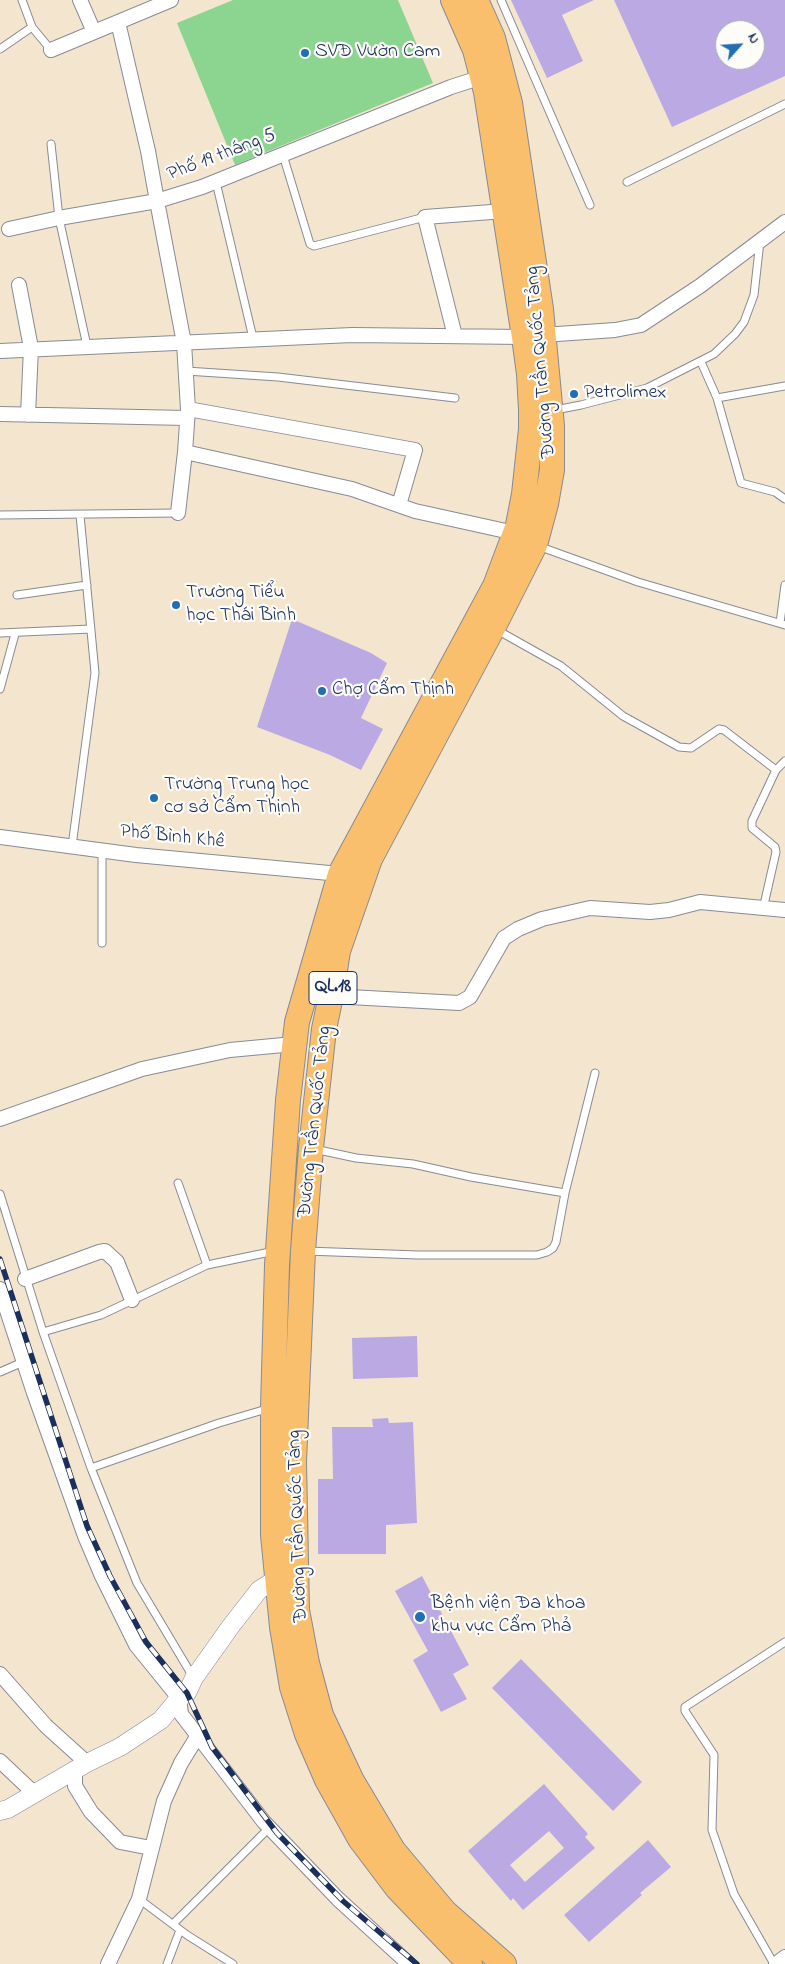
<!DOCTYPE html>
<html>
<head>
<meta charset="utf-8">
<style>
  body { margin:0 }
  #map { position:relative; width:785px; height:1964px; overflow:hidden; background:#f4e6ce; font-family:"Indie Flower",sans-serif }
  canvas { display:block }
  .north { position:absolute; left:715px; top:20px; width:50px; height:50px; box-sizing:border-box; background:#fdfcf7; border:1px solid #a3aaba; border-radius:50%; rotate:64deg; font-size:14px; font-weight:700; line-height:20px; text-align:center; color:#1b2f5e }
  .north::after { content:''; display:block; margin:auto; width:18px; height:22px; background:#1f6fb2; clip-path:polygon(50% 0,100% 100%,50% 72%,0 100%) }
</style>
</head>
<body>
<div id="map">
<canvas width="785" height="1964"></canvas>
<div class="north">N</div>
</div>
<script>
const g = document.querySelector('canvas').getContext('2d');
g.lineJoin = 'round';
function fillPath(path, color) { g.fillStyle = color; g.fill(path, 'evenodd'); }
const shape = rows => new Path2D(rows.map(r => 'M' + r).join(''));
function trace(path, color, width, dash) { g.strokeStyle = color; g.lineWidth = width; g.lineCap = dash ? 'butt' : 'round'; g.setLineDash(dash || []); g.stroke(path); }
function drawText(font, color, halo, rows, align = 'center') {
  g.font = font + ' "Indie Flower",sans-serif'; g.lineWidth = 4.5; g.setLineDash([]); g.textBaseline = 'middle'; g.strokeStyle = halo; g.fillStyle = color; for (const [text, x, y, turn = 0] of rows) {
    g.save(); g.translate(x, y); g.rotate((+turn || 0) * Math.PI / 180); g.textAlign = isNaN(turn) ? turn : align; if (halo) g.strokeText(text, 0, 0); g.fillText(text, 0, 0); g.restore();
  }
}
fillPath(shape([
  [233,0,398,0,433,83,235,165,177,23]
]), '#8cd591');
fillPath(shape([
  [511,0,594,0,562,15,583,61,547,78],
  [614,0,785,0,785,76,672,127],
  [725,30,755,30,755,60,725,60],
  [292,619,371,653,387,663,361,718,383,729,361,770,330,755,257,727],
  [417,1336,418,1377,353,1379,352,1338],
  [388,1418,389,1423,413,1422,417,1523,386,1525,386,1554,318,1554,318,1479,333,1479,332,1427,373,1427,372,1419],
  [422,1576,469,1665,453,1674,467,1699,441,1712,413,1660,428,1651,395,1591],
  [521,1659,642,1782,613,1811,492,1688],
  [544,1784,588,1834,585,1837,595,1848,523,1910,513,1898,511,1901,468,1851],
  [549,1831,564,1848,525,1882,510,1865],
  [648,1840,671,1867,640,1893,642,1895,589,1942,564,1915]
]), '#bba9e4');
const service = shape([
  [22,0,32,27,51,50],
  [501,0,590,205],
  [0,49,32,27],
  [51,144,59,218,87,346],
  [283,155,310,244,314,246,425,217],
  [216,182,253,338],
  [627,182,785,104],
  [701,362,717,398,785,386],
  [186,371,278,377,455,398],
  [717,398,741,483,775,492,785,499],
  [555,410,581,405,647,388,714,354,735,334,744,322,754,295,760,241],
  [0,515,178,513],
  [538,546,638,582,785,625],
  [17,595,87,585],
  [780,623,785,585],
  [497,630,561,666,623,716,679,747,691,748,719,729,724,730,776,770],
  [0,633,91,629],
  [0,689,15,634],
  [72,846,95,673,80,515],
  [102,850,102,943],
  [763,909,776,852,775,847,752,828,752,821,776,770,785,761],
  [314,1149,356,1158,413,1164,471,1177,565,1193],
  [178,1183,207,1265],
  [0,1194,43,1332,91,1468,137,1583,193,1677],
  [306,1251,418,1255,537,1255,547,1252,553,1248,556,1242,565,1193,595,1073],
  [43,1332,101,1315,207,1265,275,1251],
  [0,1372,23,1362],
  [91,1468,219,1423,270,1408],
  [139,1899,187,1935,233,1964],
  [173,1924,269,1828],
  [167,1964,180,1930],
  [774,1964,734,1894,712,1830,714,1755,685,1711,685,1707,785,1642]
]);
const minor = shape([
  [80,0,94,32],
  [51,50,171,0],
  [9,229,59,218,157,201,148,151,118,22],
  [19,285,31,348,28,415],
  [543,335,615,330,641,325,700,286,785,222],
  [455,336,425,217,505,211],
  [0,351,352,335,524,337],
  [188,409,415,450,399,505],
  [0,414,186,418],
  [185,452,352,489,415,511,515,533],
  [178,513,185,452,188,409,184,343,157,201,202,187,451,87,482,77],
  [0,837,136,855,340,874],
  [331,996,459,1003,470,997,504,938,518,929,542,919,590,908,650,912,669,910,700,902,785,910],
  [0,1119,142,1069,230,1050,294,1044],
  [25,1279,99,1252,105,1251,117,1262,132,1300],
  [0,1289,34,1393,85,1536,102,1576,136,1645,179,1698,181,1714,264,1822,338,1899,409,1964],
  [0,1674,46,1726,87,1763],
  [0,1761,35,1794],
  [75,1770,75,1786,91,1812,120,1842,151,1848],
  [108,1964,139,1899,164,1801,181,1763,197,1737],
  [776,1964,785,1957]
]);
const tertiary = shape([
  [0,1811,8,1809,87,1763,120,1747,161,1720,179,1698,187,1693,194,1678,231,1626,259,1590,276,1579]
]);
const trunk = shape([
  [453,0,475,50,486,92,524,337,529,374,531,410,531,429,524,494,518,525,495,586,340,874,297,1022,288,1100,277,1265,273,1407,273,1535,282,1627,292,1687,307,1734,327,1780,360,1839,397,1888,470,1964],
  [476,0,493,38,510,103,541,309,552,426,552,470,546,504,535,545,493,628,370,859,338,951,331,996,324,1029,311,1148,303,1251,294,1462,297,1610,307,1663,321,1715,352,1781,393,1850,445,1912,504,1964]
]);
trace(service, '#888a96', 9);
trace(minor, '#888a96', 16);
trace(tertiary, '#888a96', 19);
trace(trunk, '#888a96', 26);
trace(service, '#fff', 7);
trace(minor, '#fff', 14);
trace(tertiary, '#fff', 18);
trace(trunk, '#f9bf6d', 24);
const rail = shape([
  [0,1259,87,1526,110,1576,146,1642,187,1693,212,1747,277,1833,343,1901,417,1964]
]);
trace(rail, '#1b2f5e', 5.5);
trace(rail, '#fdfcf7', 4, [11]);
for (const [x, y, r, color] of [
  [305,53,5,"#1f6fb2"],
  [574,394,5,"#1f6fb2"],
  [176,605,5,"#1f6fb2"],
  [322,691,5,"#1f6fb2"],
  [154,798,5,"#1f6fb2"],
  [420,1617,6,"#1f6fb2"]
]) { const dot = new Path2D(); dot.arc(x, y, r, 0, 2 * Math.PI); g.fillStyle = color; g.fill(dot); trace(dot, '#fdfcf7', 2); }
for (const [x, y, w] of [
  [333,988,48]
]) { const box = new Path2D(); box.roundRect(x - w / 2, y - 16.5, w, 33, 4); g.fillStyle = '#fdfcf7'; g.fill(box); trace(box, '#1b2f5e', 1); }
drawText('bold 19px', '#1b2f5e', null, [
  ["QL.18",333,988]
]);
drawText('20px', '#1b2f5e', '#fdfcf7', [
  ["SVĐ Vườn Cam",315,53],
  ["Petrolimex",584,394],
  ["Trường Tiểu",186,594],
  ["học Thái Bình",186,617],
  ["Chợ Cẩm Thịnh",332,691],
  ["Trường Trung học",164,786],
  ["cơ sở Cẩm Thịnh",164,809],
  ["Bệnh viện Đa khoa",431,1605],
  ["khu vực Cẩm Phả",431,1628]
], 'left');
drawText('20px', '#1b2f5e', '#fdfcf7', [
  ["Phố 19 tháng 5",222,156,-21],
  ["Đường Trần Quốc Tảng",542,362,-95],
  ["Phố Bình Khê",172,838,6],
  ["Đường Trần Quốc Tảng",316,1122,-84],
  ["Đường Trần Quốc Tảng",299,1526,-92]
]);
</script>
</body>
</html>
